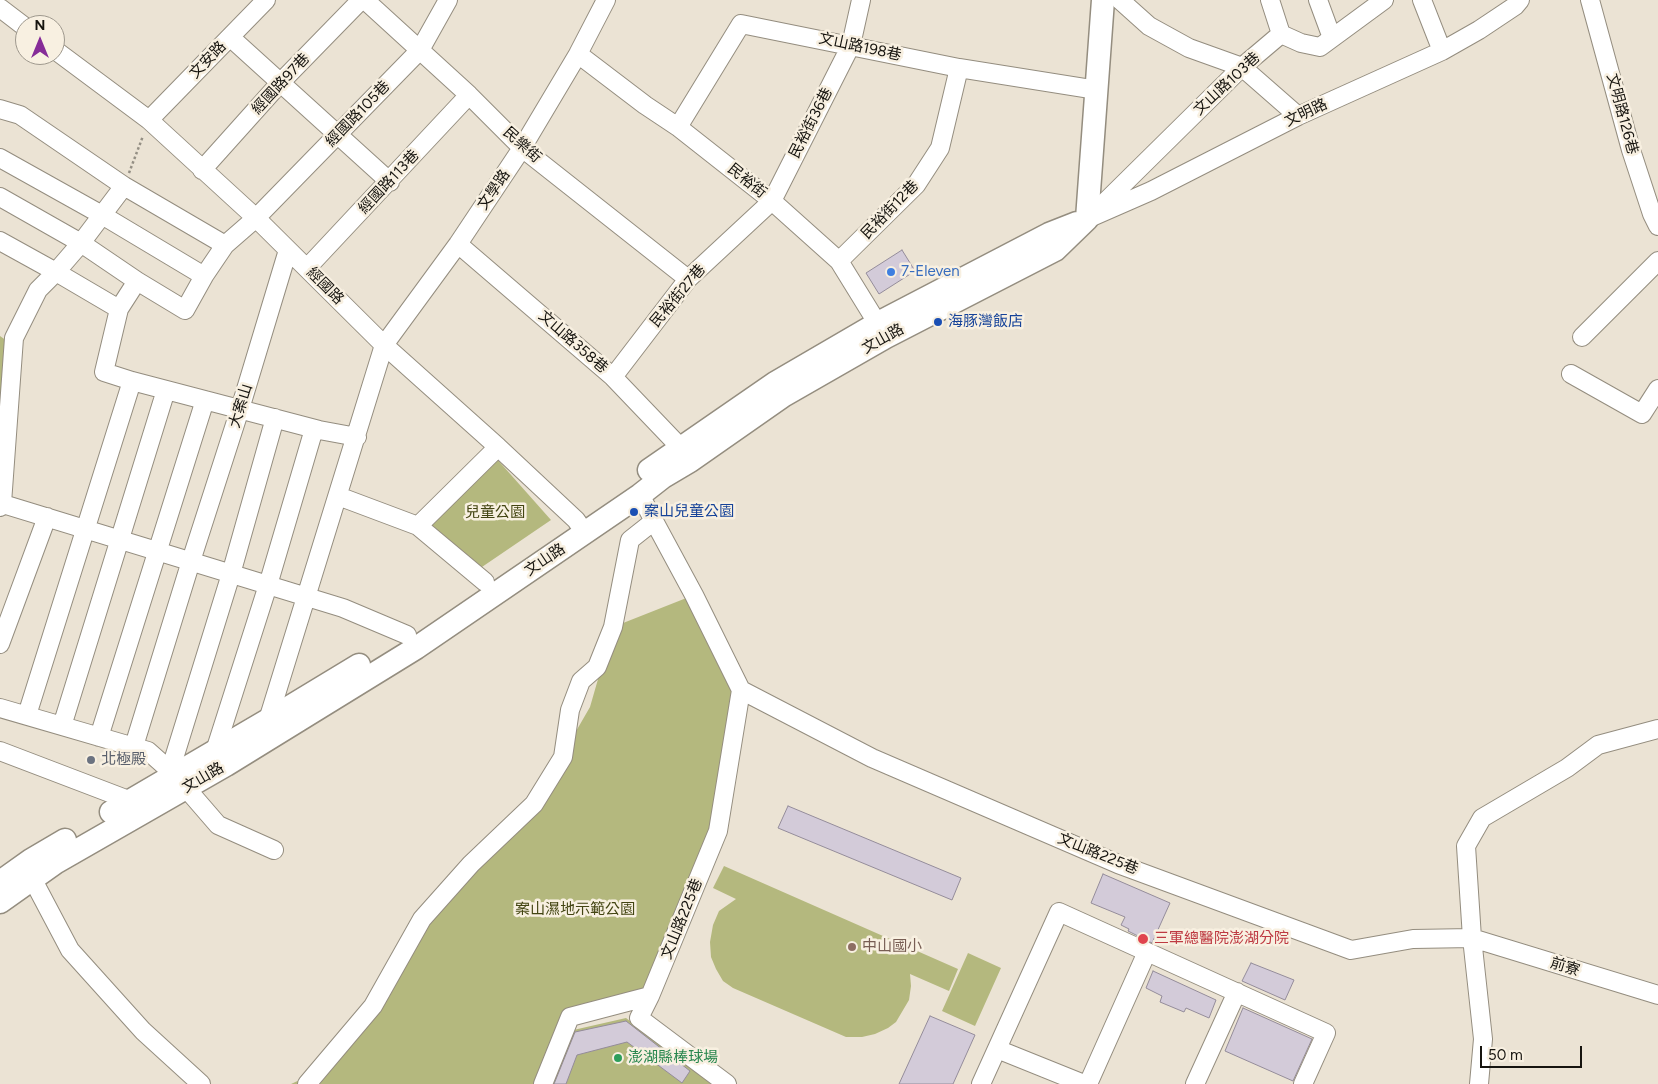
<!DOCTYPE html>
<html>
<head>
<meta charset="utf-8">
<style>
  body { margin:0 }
  #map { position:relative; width:1658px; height:1084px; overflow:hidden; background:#ebe3d4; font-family:Figtree,sans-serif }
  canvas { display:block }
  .north { position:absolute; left:15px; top:15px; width:50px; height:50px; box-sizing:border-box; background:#f8f0e1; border:1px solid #9e988d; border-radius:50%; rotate:0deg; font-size:14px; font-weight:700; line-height:20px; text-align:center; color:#16140f }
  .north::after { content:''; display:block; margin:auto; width:18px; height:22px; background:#862c98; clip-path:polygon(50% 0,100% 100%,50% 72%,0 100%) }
  .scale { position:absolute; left:1480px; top:1046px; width:102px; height:22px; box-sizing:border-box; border:2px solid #16140f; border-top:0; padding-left:6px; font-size:15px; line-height:18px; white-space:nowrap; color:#16140f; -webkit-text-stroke:4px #f8f0e1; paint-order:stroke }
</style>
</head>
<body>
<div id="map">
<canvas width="1658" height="1084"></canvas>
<div class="north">N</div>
<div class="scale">50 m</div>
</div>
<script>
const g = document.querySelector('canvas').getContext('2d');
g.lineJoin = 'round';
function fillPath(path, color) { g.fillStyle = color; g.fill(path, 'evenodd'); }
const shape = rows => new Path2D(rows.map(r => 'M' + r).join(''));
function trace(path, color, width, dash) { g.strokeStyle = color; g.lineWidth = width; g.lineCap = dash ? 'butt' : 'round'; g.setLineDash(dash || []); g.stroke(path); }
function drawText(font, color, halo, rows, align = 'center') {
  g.font = font + ' Figtree,"Noto Sans TC",sans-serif'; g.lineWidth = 5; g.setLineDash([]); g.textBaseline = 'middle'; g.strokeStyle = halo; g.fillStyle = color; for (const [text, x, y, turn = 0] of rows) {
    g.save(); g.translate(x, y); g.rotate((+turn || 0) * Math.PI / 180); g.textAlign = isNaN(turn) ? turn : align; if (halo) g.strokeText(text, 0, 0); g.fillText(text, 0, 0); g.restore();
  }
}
fillPath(shape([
  [0,336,7,341,0,433],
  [496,458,551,520,479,569,428,527],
  [694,595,741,690,718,831,650,996,570,1017,538,1084,291,1084,317,1072,414,934,534,804,590,707,613,627],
  [724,866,958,969,949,991,910,974,911,986,909,1000,896,1022,888,1028,875,1034,862,1037,846,1037,733,988,723,981,716,969,711,957,710,942,713,925,719,911,736,899,713,888],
  [968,953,1001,968,975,1026,942,1011],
  [626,1018,711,1084,548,1084,569,1031]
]), '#b4b87e');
const building = shape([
  [902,250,915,271,879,294,866,273,902,250],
  [788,806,961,878,952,900,778,828,788,806],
  [1103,874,1170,903,1152,943,1128,931,1129,929,1121,925,1125,917,1091,903,1103,874],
  [1251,963,1294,980,1285,1000,1242,981,1251,963],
  [1153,971,1216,1000,1209,1018,1186,1008,1184,1012,1160,1002,1162,996,1146,988,1153,971],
  [1243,1008,1312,1039,1293,1081,1225,1051,1243,1008],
  [930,1016,975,1035,953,1084,899,1084,930,1016],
  [626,1021,690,1071,682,1083,627,1042,577,1055,566,1084,554,1084,575,1032,626,1021]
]);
fillPath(building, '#d3cbd9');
trace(building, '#948c9a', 1);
const minor = shape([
  [365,0,469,95,522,148,688,279],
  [1120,0,1149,26,1189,48,1242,67,1298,116],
  [1270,0,1281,34],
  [1318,0,1332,38],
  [1422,0,1442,51],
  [1590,0,1631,150,1652,214,1658,226],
  [0,8,25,27],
  [230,37,390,182],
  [55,50,149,120,256,218,384,345,498,447,576,520,585,533],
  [578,54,645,105,678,127,772,201,839,261,884,334],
  [0,109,20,115,124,186,225,245],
  [149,120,266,0],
  [678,127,741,24,959,68,1097,90],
  [0,158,102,215,204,276],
  [202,170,280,83,361,0],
  [0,197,81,243,137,281],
  [1095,212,1242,67,1281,34,1301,43,1320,47,1384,0],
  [1087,219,1151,191,1298,116,1442,51,1479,30,1515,6,1520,0],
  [0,241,56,272,81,243,124,186],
  [458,244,613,377,680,447],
  [839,261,916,185,940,148,959,68],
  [307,268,469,95],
  [119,309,104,372,132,381,319,430,357,437],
  [1582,337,1658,261],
  [1571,374,1642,414,1658,389],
  [613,377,688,279,772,201,851,45,861,0],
  [338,496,418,526,485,582],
  [0,503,343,608,407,635],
  [0,507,2,503,14,338,38,290,56,272,119,309,137,281,185,310,204,276,225,245,256,218,420,50,448,0],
  [418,526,498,447],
  [0,644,47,517],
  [741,690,872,758,1118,864,1351,950,1413,939,1472,938,1658,995],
  [0,708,148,751,175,775],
  [27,715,132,381],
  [268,720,384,345,458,244,522,148,578,54,606,0],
  [62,726,166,390],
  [99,737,205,400],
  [134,746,191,561,240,409,288,250],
  [0,751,131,801],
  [215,751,268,585,314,429],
  [170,771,231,574,275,418],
  [186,788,218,825,274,850],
  [33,880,70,950,143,1031,201,1084],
  [650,996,639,1018,727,1084],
  [997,1049,1084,1084],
  [307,1084,373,1006,422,919,471,864,534,804,563,757,570,710,581,681,597,667,613,627,630,540,654,521],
  [543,1084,570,1017,650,996,718,831,741,690,694,595,640,495],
  [981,1084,1059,912,1326,1033,1303,1084],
  [1088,1084,1147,952],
  [1195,1084,1237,992],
  [1479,1084,1483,1039,1472,938,1466,846,1482,818,1567,768,1598,745,1658,729]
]);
const major = shape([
  [649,470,775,383,878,323,1049,234,1077,223],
  [111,812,268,720,359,665],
  [0,882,31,860,65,840],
  [0,902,55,863,226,765,416,648,640,495,663,477,690,461,783,396,886,337,1055,250,1087,219,1103,0]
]);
trace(minor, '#948d7f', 20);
trace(major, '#948d7f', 25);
trace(shape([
  [129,173,143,136]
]), '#948f84', 2.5, [2.5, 2.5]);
trace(minor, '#fff', 18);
trace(major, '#fff', 22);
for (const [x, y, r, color] of [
  [891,272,5,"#3f7fe0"],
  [938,322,5,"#1a4fb4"],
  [634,512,5,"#1a4fb4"],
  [91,760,5,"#6b7280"],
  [1143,939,6,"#e0444e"],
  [852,947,5,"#8d6e63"],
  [618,1058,5,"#2e9e5b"]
]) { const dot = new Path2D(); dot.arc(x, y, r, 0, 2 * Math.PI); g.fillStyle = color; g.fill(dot); trace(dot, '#f8f0e1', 2); }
drawText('15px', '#16140f', '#f8f0e1', [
  ["文山路198巷",860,47,12],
  ["文安路",208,60,-46],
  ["經國路97巷",281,84,-47],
  ["文山路103巷",1227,84,-43],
  ["文明路",1306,113,-25],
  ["經國路105巷",358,114,-46],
  ["文明路126巷",1622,114,75],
  ["民裕街36巷",811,123,-63],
  ["民樂街",522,145,42],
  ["民裕街",747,181,39],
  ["經國路113巷",389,182,-47],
  ["文學路",494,190,-56],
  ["民裕街12巷",890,210,-46],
  ["經國路",325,286,45],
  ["民裕街27巷",678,296,-50],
  ["文山路",883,339,-29],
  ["文山路358巷",573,342,41],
  ["大案山",241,406,-73],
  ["文山路",545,560,-34],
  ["文山路",203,778,-30],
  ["文山路225巷",1098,854,22],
  ["文山路225巷",682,919,-68],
  ["前寮",1565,967,17]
]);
drawText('15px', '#366cbe', '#f8f0e1', [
  ["7-Eleven",901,272]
], 'left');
drawText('15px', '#164399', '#f8f0e1', [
  ["海豚灣飯店",948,322],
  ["案山兒童公園",644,512]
], 'left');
drawText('15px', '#434512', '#f8f0e1', [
  ["兒童公園",495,513],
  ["案山濕地示範公園",575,910]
]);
drawText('15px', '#5b616d', '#f8f0e1', [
  ["北極殿",101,760]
], 'left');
drawText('15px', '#be3a42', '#f8f0e1', [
  ["三軍總醫院澎湖分院",1154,939]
], 'left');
drawText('15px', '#785e54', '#f8f0e1', [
  ["中山國小",862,947]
], 'left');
drawText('15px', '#27864d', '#f8f0e1', [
  ["澎湖縣棒球場",628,1058]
], 'left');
</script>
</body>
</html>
